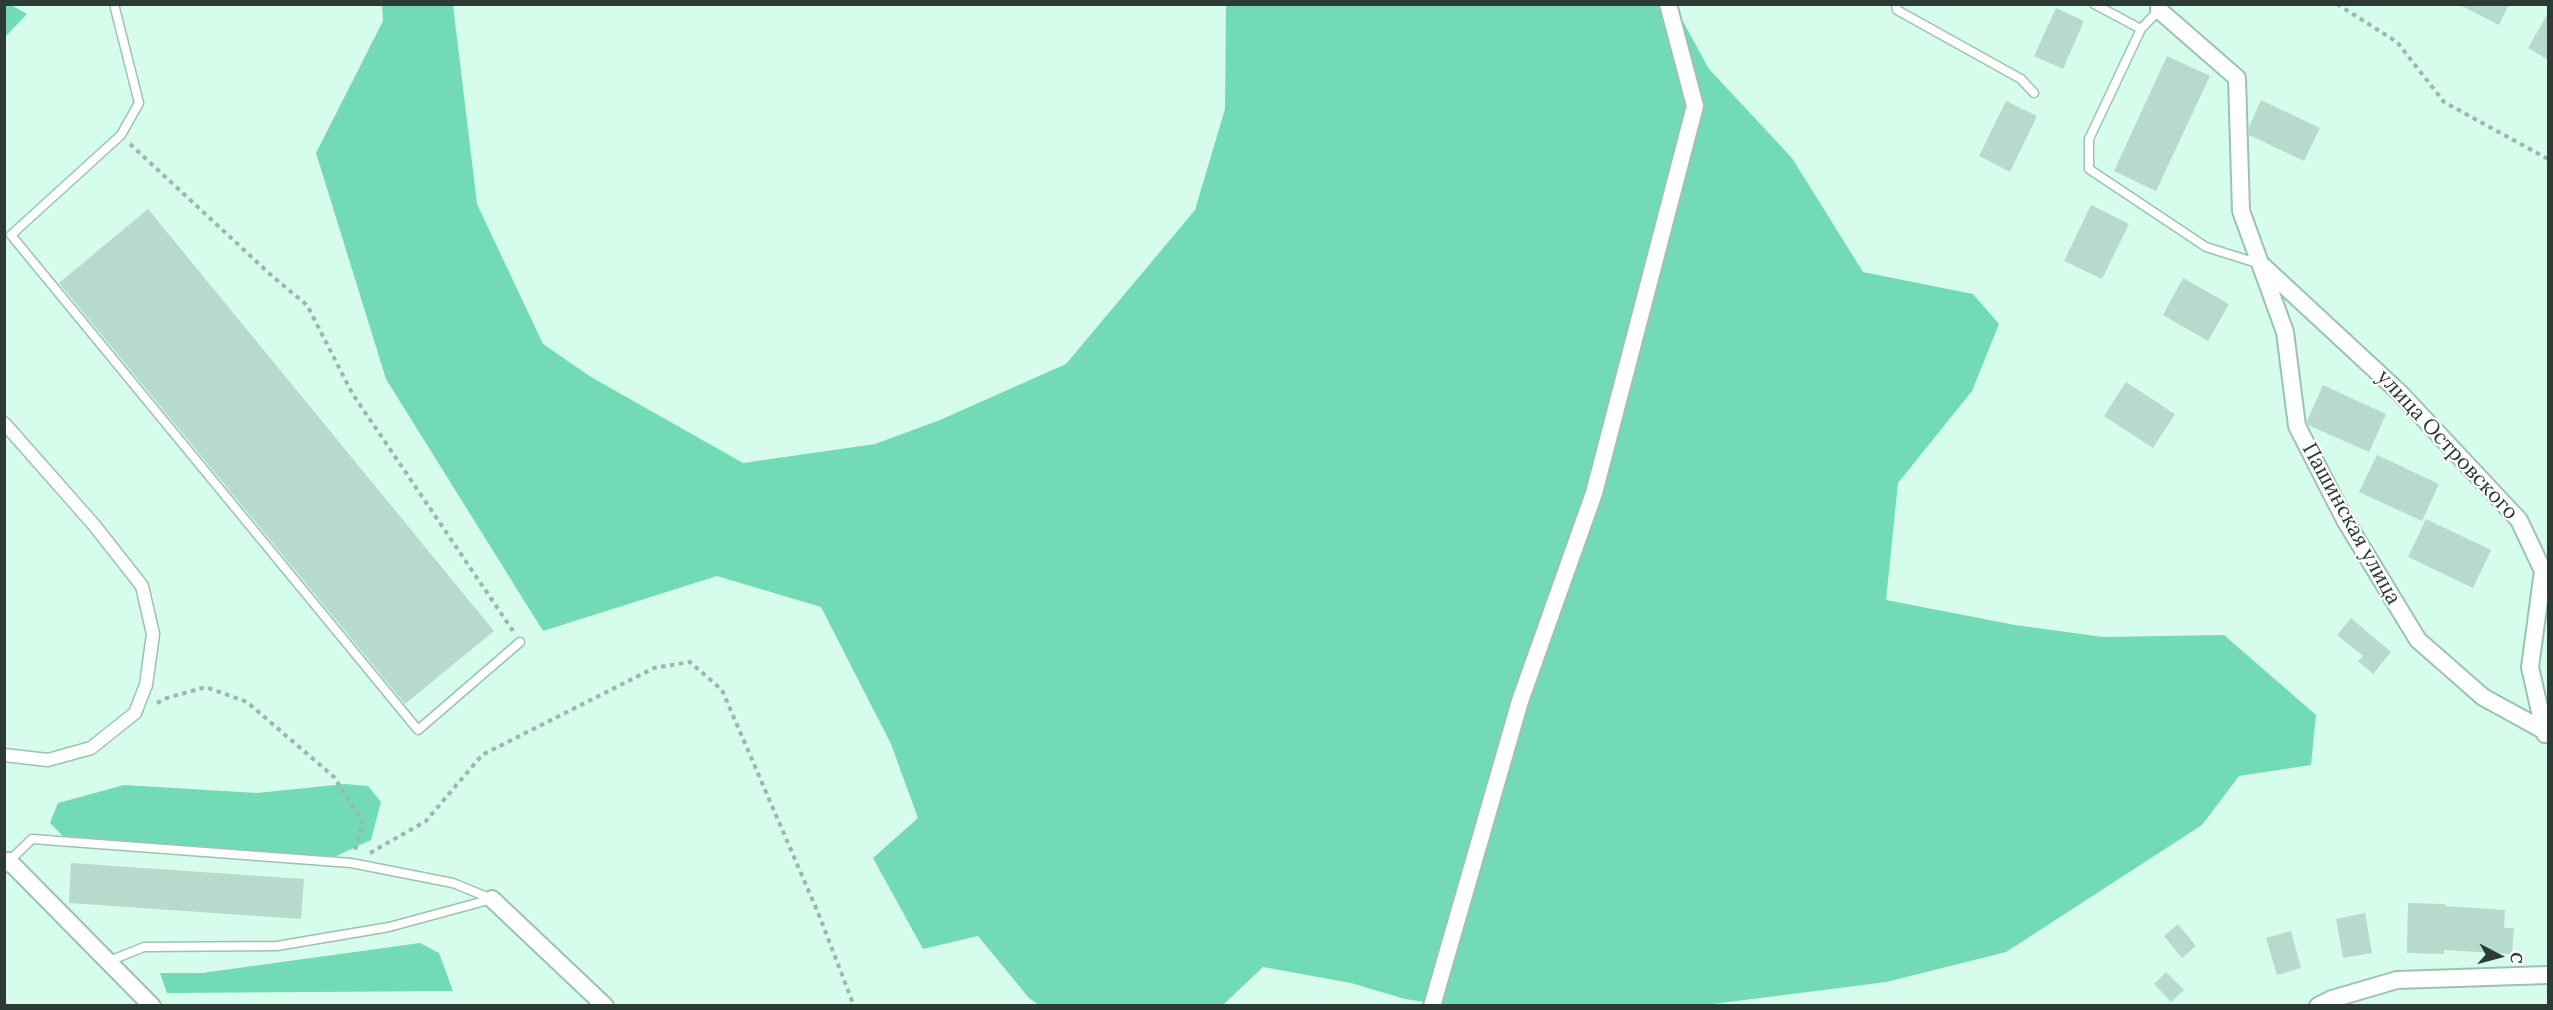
<!DOCTYPE html>
<html>
<head>
<meta charset="utf-8">
<style>
  body { margin:0 }
  #map { position:relative; width:2553px; height:1010px; overflow:hidden; background:#d6fcec; font-family:Lora,serif }
  canvas { display:block }
  .frame { position:absolute; inset:0; border:6px solid #2c3b35; pointer-events:none }
  .north { position:absolute; left:2469px; top:926px; width:60px; height:60px; -webkit-text-stroke:4px #fff; paint-order:stroke; rotate:96deg; font-size:16px; font-weight:700; line-height:24px; text-align:center; color:#2c3b35 }
  .north::after { content:''; display:block; margin:auto; width:21px; height:27px; background:#2c3b35; clip-path:polygon(50% 0,100% 100%,50% 72%,0 100%) }
</style>
</head>
<body>
<div id="map">
<canvas width="2553" height="1010"></canvas>
<div class="frame"></div>
<div class="north">С</div>
</div>
<script>
const g = document.querySelector('canvas').getContext('2d');
g.lineJoin = 'round';
function fillPath(path, color) { g.fillStyle = color; g.fill(path, 'evenodd'); }
const shape = rows => new Path2D(rows.map(r => 'M' + r).join(''));
function trace(path, color, width, dash) { g.strokeStyle = color; g.lineWidth = width; g.lineCap = dash ? 'butt' : 'round'; g.setLineDash(dash || []); g.stroke(path); }
function drawText(font, color, halo, rows, align = 'center') {
  g.font = font + ' Lora,serif'; g.lineWidth = 4.5; g.setLineDash([]); g.textBaseline = 'middle'; g.strokeStyle = halo; g.fillStyle = color; for (const [text, x, y, turn = 0] of rows) {
    g.save(); g.translate(x, y); g.rotate((+turn || 0) * Math.PI / 180); g.textAlign = isNaN(turn) ? turn : align; if (halo) g.strokeText(text, 0, 0); g.fillText(text, 0, 0); g.restore();
  }
}
fillPath(shape([
  [5,4,11,5,27,14,5,37],
  [382,5,453,5,477,204,543,344,591,377,743,463,875,444,940,420,1066,364,1195,210,1225,109,1226,5,1674,5,1709,69,1792,158,1863,272,1973,294,1999,324,1972,391,1898,483,1886,600,2015,625,2103,637,2224,635,2316,715,2311,765,2239,776,2202,825,2006,952,1886,982,1697,1006,1450,1006,1405,999,1351,983,1263,967,1223,1005,1039,1005,1029,998,978,936,923,949,873,858,918,818,891,744,821,607,717,576,543,631,386,379,316,153,383,21],
  [345,784,368,786,381,802,371,840,332,858,63,836,50,823,58,803,124,785,257,793],
  [420,943,439,953,453,991,167,993,160,973,202,973]
]), '#72dbb6');
fillPath(shape([
  [2458,4,2509,4,2499,25],
  [2056,8,2084,21,2063,69,2034,56],
  [2548,13,2548,60,2528,48],
  [2167,56,2210,76,2156,191,2114,171],
  [2261,100,2320,128,2304,161,2249,135,2249,127],
  [2006,101,2037,116,2010,172,1979,156],
  [2091,205,2129,224,2102,279,2064,261],
  [148,209,494,631,405,704,59,283],
  [2183,278,2229,304,2208,341,2163,315],
  [2126,382,2175,414,2153,448,2104,416],
  [2323,385,2386,414,2369,452,2308,425,2307,421],
  [2377,455,2439,484,2422,521,2359,492],
  [2426,519,2491,550,2473,588,2408,557],
  [2351,618,2391,652,2373,674,2358,661,2363,656,2337,635],
  [71,863,304,879,301,919,69,903],
  [2408,903,2445,904,2445,906,2505,910,2504,928,2514,928,2512,954,2444,950,2444,954,2407,953],
  [2365,913,2372,953,2343,958,2336,919],
  [2178,924,2196,946,2182,958,2164,936],
  [2291,931,2301,968,2277,975,2266,938],
  [2166,972,2184,990,2171,1002,2154,984]
]), '#b6dbcc');
const service = shape([
  [114,4,139,103,121,135,11,235,418,730,520,642],
  [1896,4,1897,10,2021,79,2034,93],
  [2094,4,2141,29],
  [2159,10,2141,29,2089,139,2089,169,2206,247,2260,264],
  [9,861,32,839,351,863,453,883,492,899],
  [109,961,144,947,277,946,389,927,492,899]
]);
const pedestrian = shape([
  [4,423,94,525,142,586,153,634,146,685,135,713,91,748,48,760,4,755]
]);
const minor = shape([
  [2159,4,2159,10,2237,78,2241,211,2285,332,2297,426,2345,520,2418,640,2483,697,2543,730],
  [2263,266,2399,392,2519,520,2543,571,2530,667,2545,734],
  [4,864,9,861,152,1006],
  [492,899,605,1006],
  [1432,1006,1520,701,1594,493,1695,106,1668,4],
  [2318,1006,2332,999,2397,980,2548,975]
]);
trace(service, '#9dc1b3', 11);
trace(pedestrian, '#9dc1b3', 15);
trace(minor, '#9dc1b3', 20);
trace(shape([
  [2337,4,2397,42,2444,102,2548,159],
  [130,144,272,276,307,305,352,393,513,631],
  [157,703,167,698,206,687,247,702,334,777,363,823,355,850],
  [370,853,426,821,482,755,654,668,690,662,722,690,819,915,854,1006]
]), '#9ab8ac', 4, [4.5, 4.5]);
trace(service, '#fff', 8);
trace(pedestrian, '#fff', 12);
trace(minor, '#fff', 16);
drawText('21px', '#2c3b35', '#fff', [
  ["улица Островского",2447,445,47],
  ["Пашинская улица",2351,524,61]
]);
</script>
</body>
</html>
